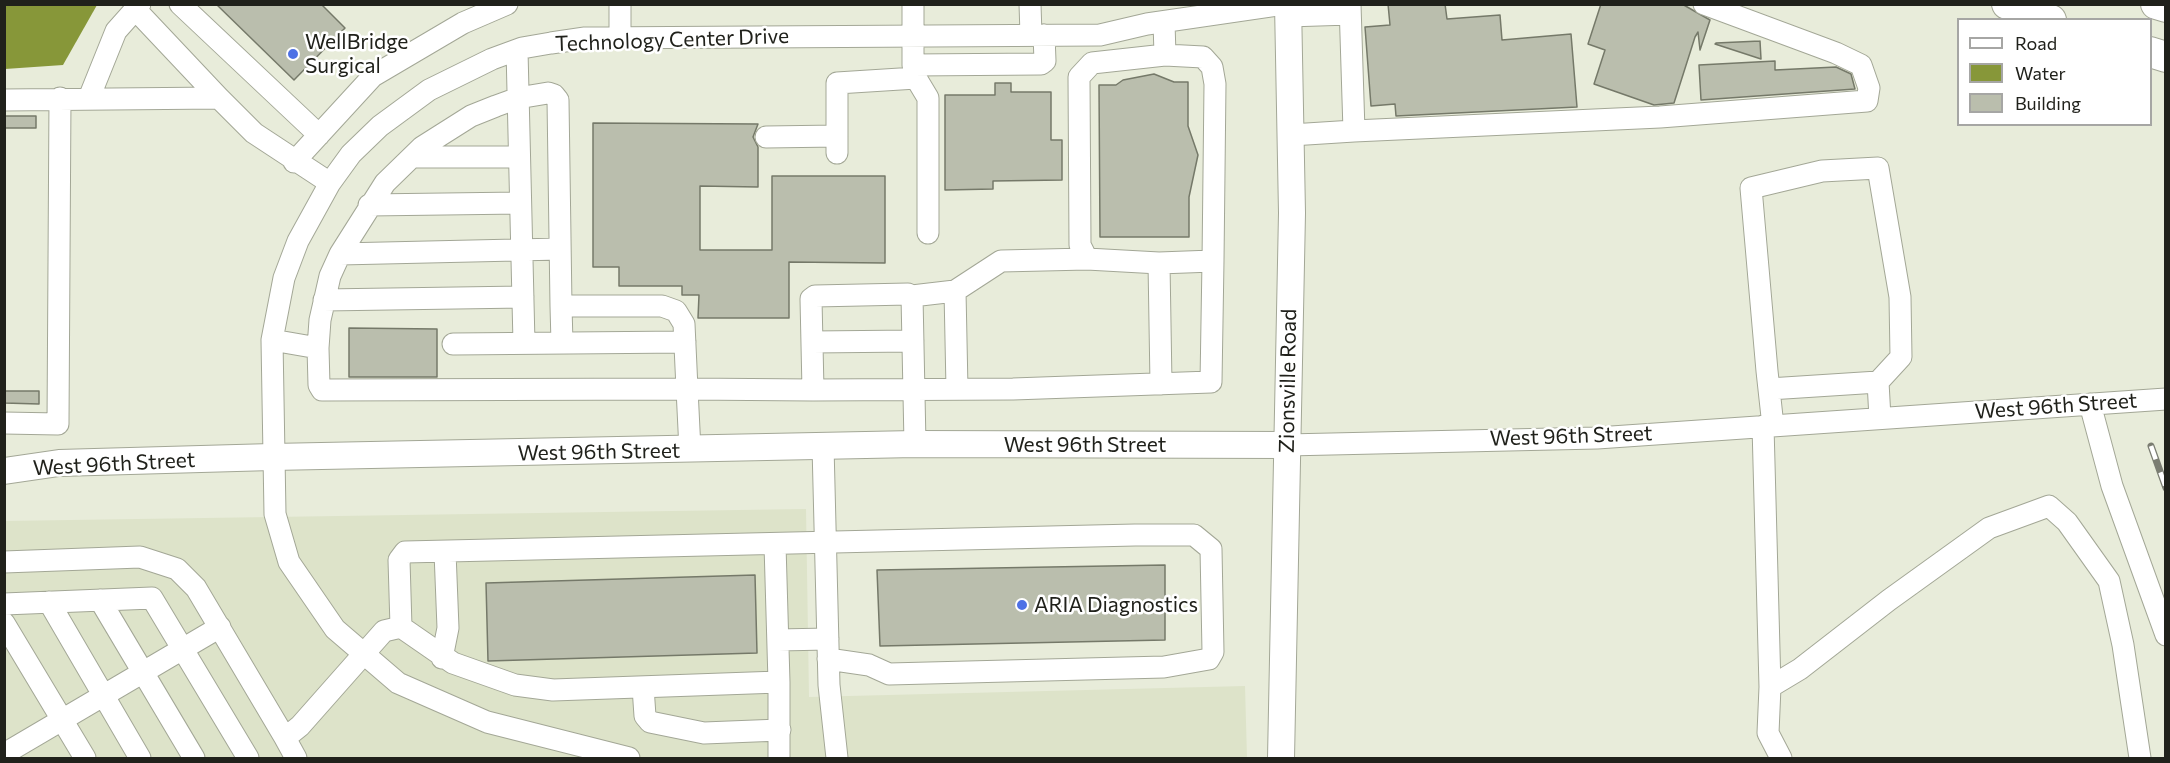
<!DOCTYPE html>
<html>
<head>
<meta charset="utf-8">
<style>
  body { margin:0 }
  #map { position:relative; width:2170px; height:763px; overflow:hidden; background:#e8ecda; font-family:Commissioner,sans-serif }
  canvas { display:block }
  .frame { position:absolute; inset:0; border:6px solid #20211b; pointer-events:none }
  .legend { position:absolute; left:1957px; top:18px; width:195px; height:108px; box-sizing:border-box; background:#fff; border:2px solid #a6a6a4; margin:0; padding:8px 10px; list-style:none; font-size:18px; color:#20211b }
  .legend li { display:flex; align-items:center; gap:12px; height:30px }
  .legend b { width:30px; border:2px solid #a6a6a4 }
</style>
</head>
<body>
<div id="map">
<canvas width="2170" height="763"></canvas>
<div class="frame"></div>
<ul class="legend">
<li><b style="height:8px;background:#fff"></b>Road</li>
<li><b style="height:16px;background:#879739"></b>Water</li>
<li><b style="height:16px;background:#babead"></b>Building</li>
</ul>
</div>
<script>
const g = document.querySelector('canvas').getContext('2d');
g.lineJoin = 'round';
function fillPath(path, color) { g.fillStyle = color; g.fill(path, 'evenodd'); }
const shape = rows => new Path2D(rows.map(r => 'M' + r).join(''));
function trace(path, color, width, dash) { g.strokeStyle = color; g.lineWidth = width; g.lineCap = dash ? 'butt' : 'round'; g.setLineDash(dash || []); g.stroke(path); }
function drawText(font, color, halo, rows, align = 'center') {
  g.font = font + ' Commissioner,sans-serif'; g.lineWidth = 5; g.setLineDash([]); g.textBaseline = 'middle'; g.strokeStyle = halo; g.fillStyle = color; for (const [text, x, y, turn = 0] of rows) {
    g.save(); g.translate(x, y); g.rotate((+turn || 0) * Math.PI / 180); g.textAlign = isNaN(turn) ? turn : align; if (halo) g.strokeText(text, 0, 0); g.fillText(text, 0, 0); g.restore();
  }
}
fillPath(shape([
  [806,509,809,697,1245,686,1247,758,5,758,4,521]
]), '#dde3c9');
fillPath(shape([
  [5,4,97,4,97,5,63,65,5,69]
]), '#879739');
const building = shape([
  [216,4,321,4,345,28,294,80,216,4],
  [1388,4,1445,4,1447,19,1500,15,1502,40,1571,34,1577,107,1396,116,1395,104,1371,106,1365,27,1390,25,1388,4],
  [1601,4,1682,4,1710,20,1700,50,1698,32,1695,37,1674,103,1654,105,1594,84,1605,50,1588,44,1601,4],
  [1760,41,1761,59,1715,44,1716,43,1760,41],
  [1775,61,1775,70,1836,67,1851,74,1855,89,1701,100,1699,65,1775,61],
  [1154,74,1174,82,1188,82,1188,126,1198,155,1189,197,1189,237,1100,237,1099,85,1116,85,1123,80,1154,74],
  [995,83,1011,83,1011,92,1051,92,1051,140,1062,140,1062,180,993,181,993,189,945,190,945,95,995,95,995,83],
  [4,116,36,116,36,128,4,128,4,116],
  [593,123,758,124,753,137,758,147,758,187,700,186,700,250,772,250,772,176,885,176,885,263,789,262,789,318,698,318,699,295,682,295,682,286,619,286,619,267,593,267,593,123],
  [349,328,437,329,437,377,349,377,349,328],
  [4,391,39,391,39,404,4,403,4,391],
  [1165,565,1165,640,880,646,877,570,1165,565],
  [755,575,757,653,488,661,486,583,755,575]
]);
fillPath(building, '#babead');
trace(building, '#757969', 1.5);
const minor = shape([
  [180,4,319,135],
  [620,4,620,38],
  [913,4,913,65,916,78,928,98,928,233],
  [1030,4,1031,35],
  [135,9,219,98],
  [1288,16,1350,14],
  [1164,22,1165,55,1092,63,1079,77,1080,245,1087,259,1159,263,1213,261,1215,84,1212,67,1203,57,1165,55],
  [517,50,524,343],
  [913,65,1041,64,1045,61,1044,35],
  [89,98,116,31,140,4],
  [4,100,219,98,254,133,330,183],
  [1354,131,1660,117,1867,101,1869,88,1861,65,1836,53,1704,4],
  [1291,135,1354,131,1350,4],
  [766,137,837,136],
  [837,153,837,83,916,78],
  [412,157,519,157],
  [294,162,373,76,463,23,507,4],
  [369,205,520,203],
  [560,249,340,254,385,183,422,147,471,116,496,106,518,98,548,93,554,95,558,100,561,306,662,306,676,311,684,324,687,389,813,390,811,299,815,296,908,294,912,296,915,444],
  [340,254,330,276,320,320,318,348,319,385,322,390,687,389,690,450],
  [1159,263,1161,384],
  [955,291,957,389],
  [912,296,955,291,1001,261,1087,259],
  [324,300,523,297],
  [561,306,562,343],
  [272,340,318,348],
  [812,342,913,341],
  [453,344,685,342],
  [1878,382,1880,418],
  [1769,389,1878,382,1901,357,1900,297,1878,168,1822,171,1751,188,1767,371,1773,426],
  [813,390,1013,389,1211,382,1213,261],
  [2090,404,2112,486,2166,635],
  [4,423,58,424,60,98],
  [1763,426,1770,687,1768,733,1781,758],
  [1287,445,1597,438,2166,399],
  [823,446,829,685,837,758],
  [775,545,779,682],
  [4,562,140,557,177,569,196,588,285,738,300,726,384,631,401,627,453,663,515,685,553,690,779,682,779,758],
  [100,600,194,758],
  [49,602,140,758],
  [4,604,152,598,248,758],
  [4,623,85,758],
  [401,627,399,560,405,552,1135,535,1194,535,1211,549,1213,652,1209,659,1164,667,889,674,869,665,828,659],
  [778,640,828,639],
  [442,658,448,628,445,552],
  [643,687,645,716,650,722,704,733,780,730],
  [1770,687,1800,669,1889,600,1989,528,2049,506,2067,522,2109,581,2123,645,2140,758],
  [285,738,296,758],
  [4,754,220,627],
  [629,758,487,722,398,683,335,629,289,562,275,514,272,340,284,278,298,241,330,183,351,154,380,126,429,90,492,59,522,48,551,43,585,38,1100,35,1147,24,1284,4]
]);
const major = shape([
  [4,471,59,463,272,457,915,444,1287,445],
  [1281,758,1292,213,1288,4]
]);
const highway = shape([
  [2007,4,2051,20],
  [2156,4,2166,7],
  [2150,52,2166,57]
]);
trace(minor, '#a3a796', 23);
trace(major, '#a3a796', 28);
trace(highway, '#a3a796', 32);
trace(minor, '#fff', 21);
trace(major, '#fff', 26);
trace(highway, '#fff', 30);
const rail = shape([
  [2151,446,2166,488]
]);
trace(rail, '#7b7d72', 7);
trace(rail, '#fff', 4.5, [14]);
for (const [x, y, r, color] of [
  [293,54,6,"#4e71e5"],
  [1022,605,6,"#4e71e5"]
]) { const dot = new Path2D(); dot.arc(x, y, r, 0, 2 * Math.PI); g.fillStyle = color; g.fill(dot); trace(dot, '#fff', 2); }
drawText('21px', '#20211b', '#fff', [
  ["Technology Center Drive",672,40,-2],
  ["Zionsville Road",1288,381,-89],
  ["West 96th Street",2056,406,-4],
  ["West 96th Street",1571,436,-2],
  ["West 96th Street",1085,445],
  ["West 96th Street",599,452,-1],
  ["West 96th Street",114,464,-3]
]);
drawText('21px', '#20211b', '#fff', [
  ["WellBridge",305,42],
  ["Surgical",305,66],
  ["ARIA Diagnostics",1034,605]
], 'left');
</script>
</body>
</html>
